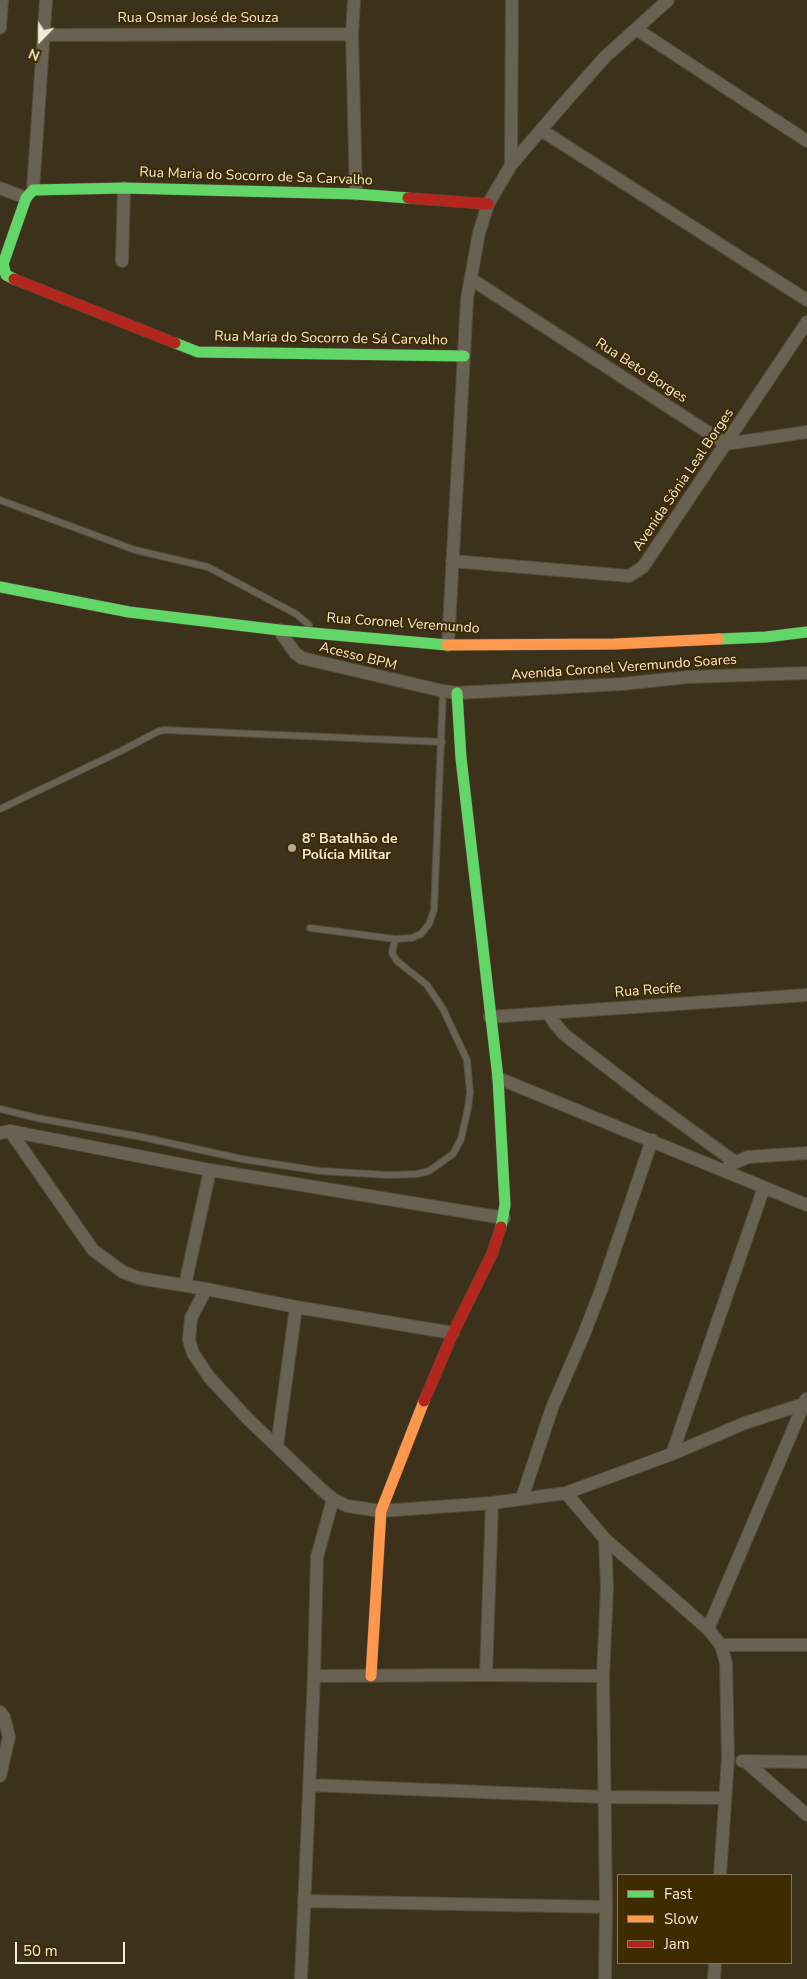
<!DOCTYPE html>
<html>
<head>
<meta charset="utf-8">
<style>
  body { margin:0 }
  #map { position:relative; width:807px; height:1979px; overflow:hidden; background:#3c311b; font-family:"Nunito Sans",sans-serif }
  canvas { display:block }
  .legend { position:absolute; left:617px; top:1874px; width:175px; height:90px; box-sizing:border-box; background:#3e2b02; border:1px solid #887757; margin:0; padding:6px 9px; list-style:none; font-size:15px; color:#f7ead6 }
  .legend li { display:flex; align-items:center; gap:10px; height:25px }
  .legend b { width:25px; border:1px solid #887757 }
  .north { position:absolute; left:15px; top:15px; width:50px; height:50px; -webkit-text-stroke:4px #3e2b02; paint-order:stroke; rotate:202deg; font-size:14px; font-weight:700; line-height:20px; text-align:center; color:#f7ead6 }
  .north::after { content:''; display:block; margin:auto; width:18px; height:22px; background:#f7ead6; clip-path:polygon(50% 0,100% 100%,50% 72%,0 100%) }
  .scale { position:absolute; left:15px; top:1942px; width:110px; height:22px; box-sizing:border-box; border:2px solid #f7ead6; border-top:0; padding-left:6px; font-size:15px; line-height:18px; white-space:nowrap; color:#f7ead6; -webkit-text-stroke:4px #3e2b02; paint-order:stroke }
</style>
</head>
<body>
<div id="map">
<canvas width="807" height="1979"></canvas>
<ul class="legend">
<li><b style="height:6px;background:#63d668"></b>Fast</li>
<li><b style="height:6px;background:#ff974d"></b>Slow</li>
<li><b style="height:6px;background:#b3261e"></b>Jam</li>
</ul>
<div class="north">N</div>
<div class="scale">50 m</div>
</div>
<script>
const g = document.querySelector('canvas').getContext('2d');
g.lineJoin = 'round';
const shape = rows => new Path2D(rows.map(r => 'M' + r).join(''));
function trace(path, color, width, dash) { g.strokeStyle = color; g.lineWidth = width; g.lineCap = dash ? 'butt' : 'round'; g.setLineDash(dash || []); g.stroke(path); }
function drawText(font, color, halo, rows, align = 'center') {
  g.font = font + ' "Nunito Sans",sans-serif'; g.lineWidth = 4; g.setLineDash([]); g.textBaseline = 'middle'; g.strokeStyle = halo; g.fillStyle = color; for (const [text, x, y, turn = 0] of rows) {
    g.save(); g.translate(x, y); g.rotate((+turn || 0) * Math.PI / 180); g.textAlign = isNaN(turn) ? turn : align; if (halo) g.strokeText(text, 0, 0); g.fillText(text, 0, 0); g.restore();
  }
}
const lane = shape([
  [0,500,135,550,208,567,296,614,309,625],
  [0,809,121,751,159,731,165,730,442,742],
  [310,928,395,939],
  [0,1109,37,1118,142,1137,242,1159,320,1171,389,1175,417,1174,429,1171,453,1154,461,1139,468,1108,470,1092,467,1060,443,1009,427,985,397,961,392,953,395,939,412,938,421,934,429,924,434,910,443,691]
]);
const street = shape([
  [354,0,352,34,356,194],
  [0,28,2,0],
  [636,29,807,141],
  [45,35,352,34],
  [541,130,807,300],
  [511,165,512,0],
  [0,188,26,198],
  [33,190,46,0],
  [122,261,124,188],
  [471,279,726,444,807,432],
  [452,561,629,576,643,567,807,322],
  [279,630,295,653,302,658,443,691,457,693,622,684,688,677,807,673],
  [448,645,467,299,479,233,488,204,511,165,565,102,605,57,668,0],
  [548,1013,556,1025,565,1035,648,1099,735,1162],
  [490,1017,807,995],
  [498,1078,807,1205],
  [10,1131,93,1250,123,1272,139,1278,206,1289,296,1307,453,1333],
  [0,1133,10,1131,210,1170,504,1218],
  [729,1165,748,1157,807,1153],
  [185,1285,210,1170],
  [206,1289,191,1318,189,1340,193,1353,209,1377,247,1418,321,1489,333,1499,347,1506,381,1511,492,1503,566,1493,672,1454,745,1423,807,1403],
  [277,1446,296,1307],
  [672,1454,764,1187],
  [566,1493,605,1539,708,1629,721,1645,726,1663,728,1758,720,1875],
  [522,1498,552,1408,584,1334,601,1290,652,1140],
  [708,1629,806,1399],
  [721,1645,807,1645],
  [486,1675,492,1503],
  [314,1676,486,1675,603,1676],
  [0,1712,4,1717,9,1737,0,1776],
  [742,1761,807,1762],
  [746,1762,807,1815],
  [309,1785,605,1797,725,1798],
  [304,1901,606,1907],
  [301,1979,314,1676,317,1557,333,1499],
  [605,1979,606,1907,603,1676,607,1588,605,1539],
  [714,1979,715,1963]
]);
const fast = shape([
  [14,279,6,275,3,264,26,198,33,190,124,188,356,194,408,198],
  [175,343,198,352,464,356],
  [0,587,129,612,279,630,447,645],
  [719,639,766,637,807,632],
  [457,693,461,758,498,1078,505,1205,501,1227]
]);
const slow = shape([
  [447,645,615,644,719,639],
  [371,1676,381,1511,424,1401]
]);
const jam = shape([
  [408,198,488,204],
  [14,279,175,343],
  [424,1401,453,1333,492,1254,501,1227]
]);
trace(lane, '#554c3b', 8);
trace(street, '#554c3b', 14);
trace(fast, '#554c3b', 12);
trace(slow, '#554c3b', 12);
trace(jam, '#554c3b', 12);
trace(lane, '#696152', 6);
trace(street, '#696152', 12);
trace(fast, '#63d668', 11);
trace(slow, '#ff974d', 11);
trace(jam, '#b3261e', 11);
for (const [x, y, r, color] of [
  [292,848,5,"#b6a995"]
]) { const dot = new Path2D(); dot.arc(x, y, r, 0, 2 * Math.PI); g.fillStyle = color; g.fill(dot); trace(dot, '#3e2b02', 2); }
drawText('14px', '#f7ead6', '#3e2b02', [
  ["Rua Osmar José de Souza",198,19],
  ["Rua Maria do Socorro de Sa Carvalho",256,177,2],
  ["Rua Maria do Socorro de Sá Carvalho",331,339,1],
  ["Rua Beto Borges",641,371,33],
  ["Avenida Sônia Leal Borges",684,480,-56],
  ["Rua Coronel Veremundo",403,624,4],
  ["Acesso BPM",358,657,14],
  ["Avenida Coronel Veremundo Soares",624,668,-4],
  ["Rua Recife",648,991,-4]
]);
drawText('bold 14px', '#f7ead6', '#3e2b02', [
  ["8º Batalhão de",302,840],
  ["Polícia Militar",302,856]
], 'left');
</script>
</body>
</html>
